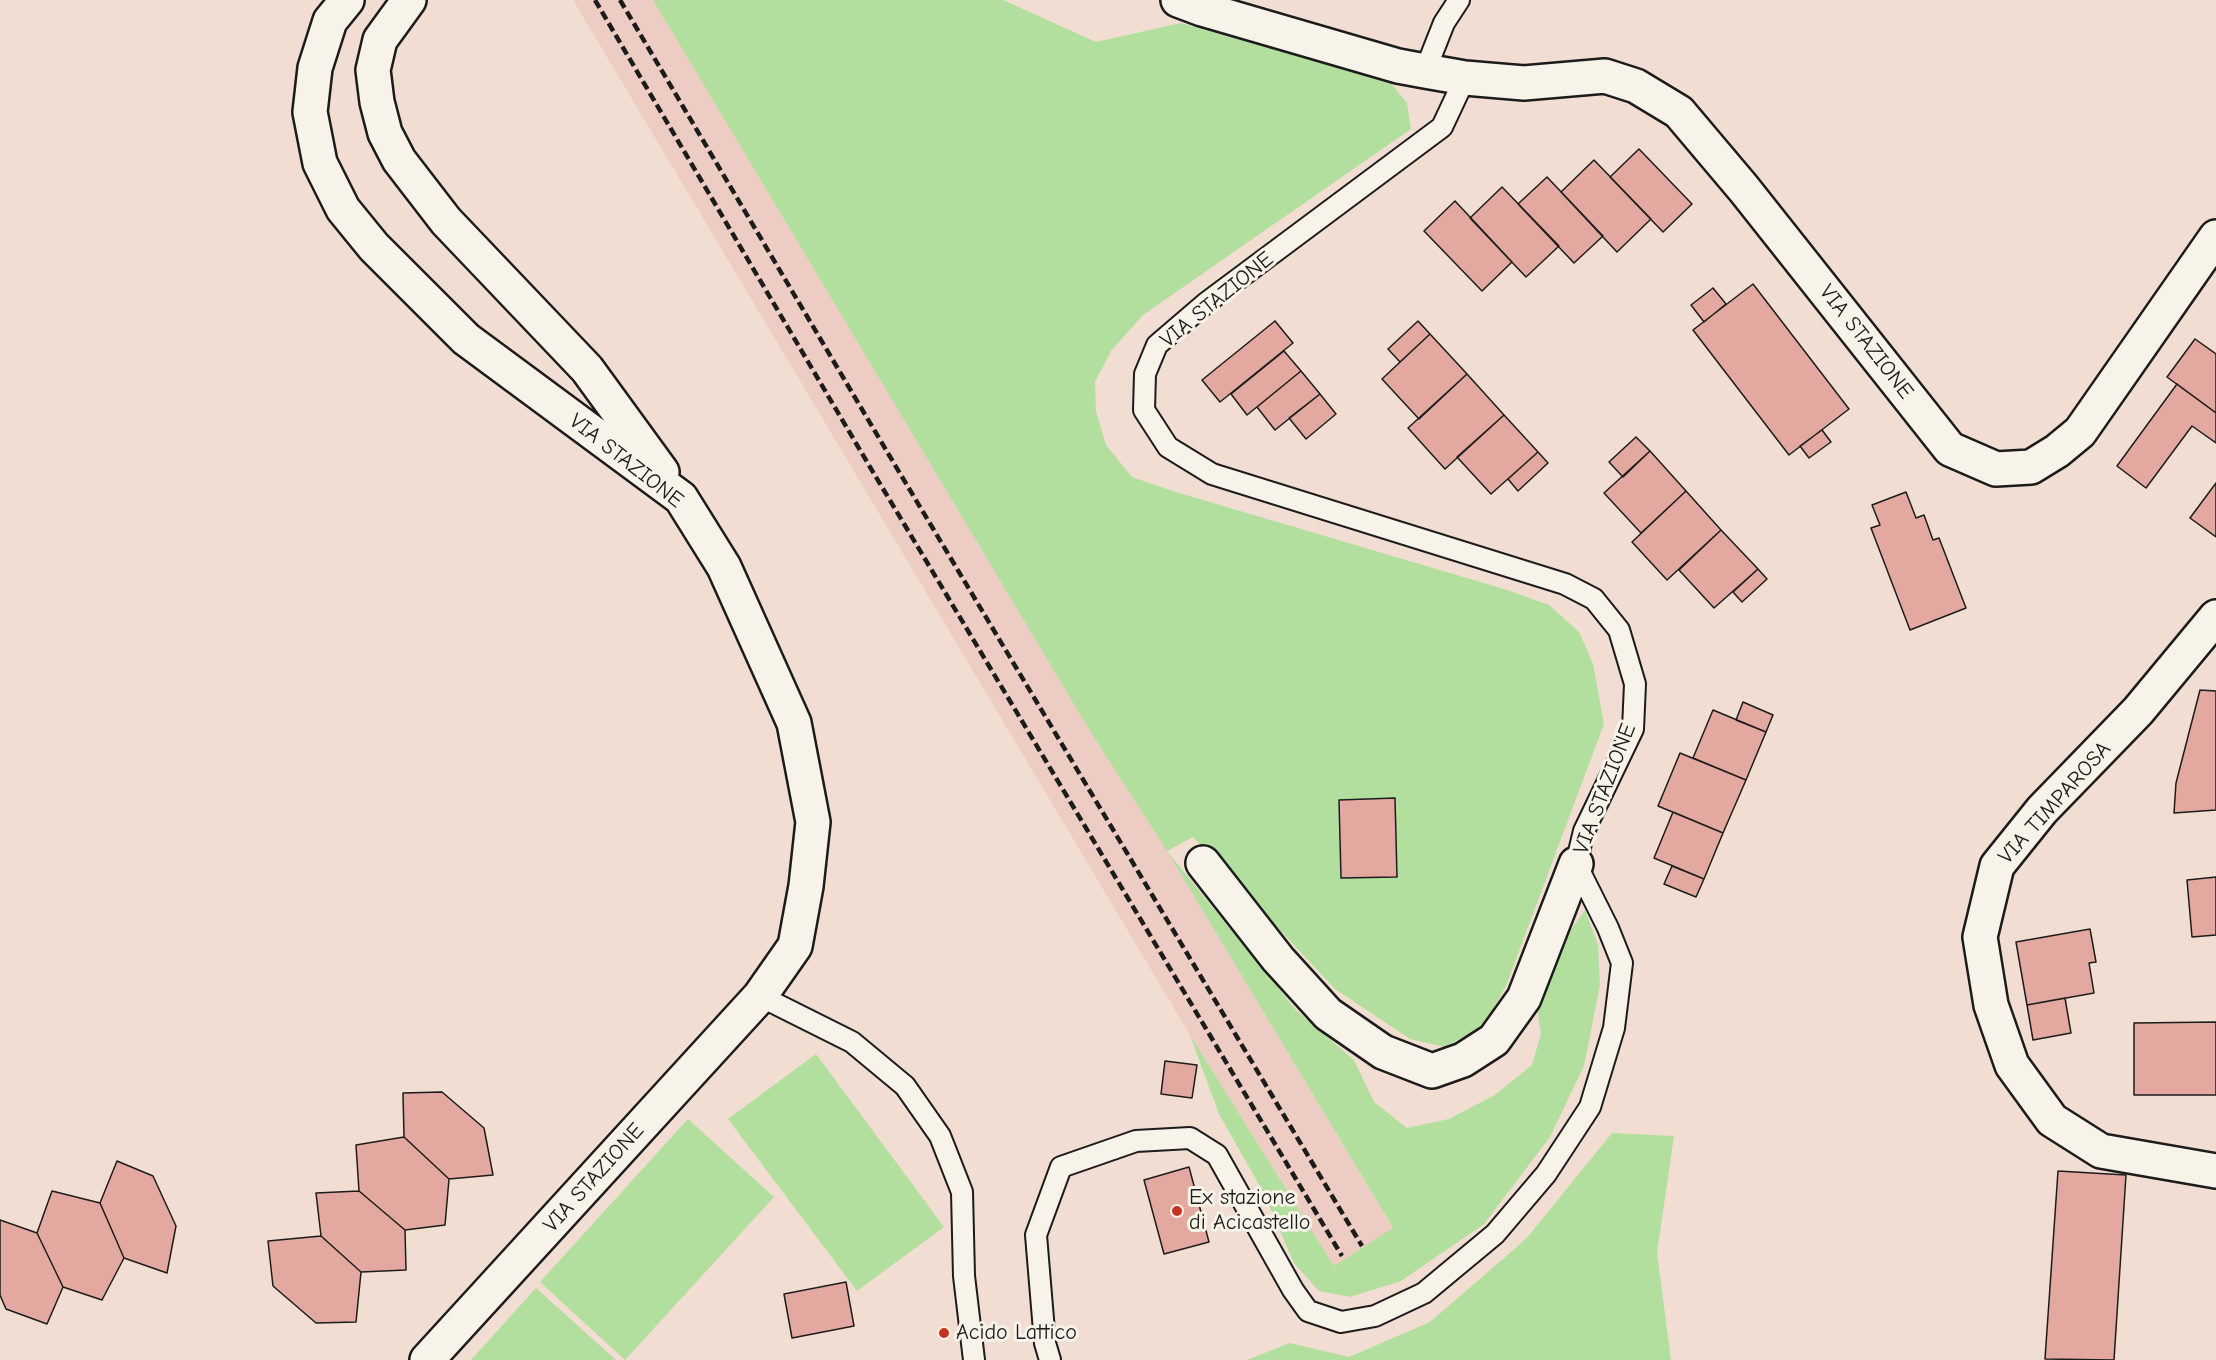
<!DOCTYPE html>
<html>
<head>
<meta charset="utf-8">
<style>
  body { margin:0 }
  canvas { display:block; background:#f1ddd2 }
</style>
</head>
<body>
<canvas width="2216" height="1360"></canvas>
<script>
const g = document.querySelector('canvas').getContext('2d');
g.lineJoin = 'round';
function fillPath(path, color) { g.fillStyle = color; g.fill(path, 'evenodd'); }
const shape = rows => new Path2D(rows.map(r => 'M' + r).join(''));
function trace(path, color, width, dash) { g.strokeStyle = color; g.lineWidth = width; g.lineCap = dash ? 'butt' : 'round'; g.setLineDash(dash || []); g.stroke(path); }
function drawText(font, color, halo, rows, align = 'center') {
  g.font = font + ' "Comic Neue",sans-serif'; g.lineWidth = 6; g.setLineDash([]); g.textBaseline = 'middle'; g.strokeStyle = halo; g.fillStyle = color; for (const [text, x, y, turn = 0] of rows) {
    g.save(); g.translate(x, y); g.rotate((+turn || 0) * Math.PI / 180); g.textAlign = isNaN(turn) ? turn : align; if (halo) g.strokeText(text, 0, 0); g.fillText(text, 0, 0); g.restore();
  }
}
fillPath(shape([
  [573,0,653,0,1090,731,1167,851,1393,1229,1334,1266,1190,1035]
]), '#edcdc3');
fillPath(shape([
  [653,0,1003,0,1096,42,1181,23,1390,82,1407,103,1411,129,1143,315,1111,351,1095,382,1096,411,1106,445,1132,477,1176,492,1504,589,1549,605,1579,632,1593,664,1604,724,1506,986,1483,1026,1445,1047,1410,1039,1335,989,1193,837,1167,851,1296,1010,1354,1060,1374,1102,1407,1128,1449,1119,1495,1095,1532,1065,1541,1034,1537,1007,1568,934,1585,910,1598,945,1600,985,1584,1066,1550,1137,1484,1224,1401,1281,1350,1297,1319,1291,1294,1263,1263,1192,1219,1114,1190,1035,1334,1266,1393,1228,1167,851,1090,731],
  [816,1054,944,1227,857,1291,728,1119],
  [688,1119,774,1197,625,1360,540,1282],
  [1612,1133,1674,1136,1657,1253,1671,1360,1247,1360,1290,1343,1349,1357,1430,1322,1526,1239],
  [536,1288,616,1360,471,1360]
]), '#b2df9d');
const building = shape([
  [1639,149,1692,204,1663,232,1610,177,1639,149],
  [1594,160,1651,219,1617,252,1561,192,1594,160],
  [1547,177,1603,236,1574,263,1518,204,1547,177],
  [1502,187,1559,246,1526,277,1470,218,1502,187],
  [1455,201,1512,262,1482,291,1424,231,1455,201],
  [1753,284,1849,409,1789,455,1693,330,1753,284],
  [1713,288,1726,304,1704,322,1691,305,1713,288],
  [1275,321,1293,343,1220,402,1202,380,1275,321],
  [1418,321,1430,334,1400,362,1388,349,1418,321],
  [1430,334,1467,374,1419,419,1382,379,1430,334],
  [2195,339,2216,354,2216,413,2167,377,2195,339],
  [1284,351,1301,371,1247,415,1231,394,1284,351],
  [1301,371,1320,394,1275,430,1257,407,1301,371],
  [1467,374,1504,415,1445,469,1408,428,1467,374],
  [2177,384,2216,413,2216,443,2192,426,2146,488,2117,466,2177,384],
  [1320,394,1336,414,1306,439,1289,418,1320,394],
  [1504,415,1538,452,1491,494,1457,457,1504,415],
  [1822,430,1831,442,1809,458,1800,446,1822,430],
  [1636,437,1650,451,1623,477,1609,462,1636,437],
  [1650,451,1686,491,1641,533,1604,493,1650,451],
  [1538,452,1548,463,1518,491,1508,479,1538,452],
  [2216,483,2216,537,2190,518,2216,483],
  [1686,491,1721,530,1667,580,1632,542,1686,491],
  [1906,492,1916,518,1924,515,1933,540,1939,538,1966,608,1910,630,1871,528,1880,525,1872,505,1906,492],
  [1721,530,1758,569,1714,608,1679,570,1721,530],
  [1758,569,1767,579,1742,602,1733,592,1758,569],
  [2200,690,2216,691,2216,810,2174,813,2176,783,2200,690],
  [1743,702,1773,715,1766,732,1736,720,1743,702],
  [1713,710,1766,732,1746,780,1693,758,1713,710],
  [1680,753,1746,780,1723,833,1658,806,1680,753],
  [1395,798,1397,877,1341,878,1339,800,1395,798],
  [1673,812,1723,833,1704,879,1654,858,1673,812],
  [1672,866,1704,879,1696,897,1664,884,1672,866],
  [2216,877,2216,935,2192,937,2187,880,2216,877],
  [2090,929,2096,962,2089,963,2094,993,2027,1005,2016,942,2090,929],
  [2065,998,2071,1033,2033,1040,2027,1005,2065,998],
  [2216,1022,2216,1095,2134,1095,2134,1023,2216,1022],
  [1165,1061,1197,1065,1192,1098,1161,1094,1165,1061],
  [442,1092,484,1128,493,1175,449,1179,404,1137,403,1093,442,1092],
  [404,1137,449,1179,445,1225,405,1230,359,1191,356,1145,404,1137],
  [117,1161,153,1176,176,1226,167,1273,124,1258,100,1203,117,1161],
  [1189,1167,1209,1242,1164,1254,1144,1180,1189,1167],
  [2058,1171,2126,1175,2114,1360,2045,1359,2058,1171],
  [52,1191,100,1203,124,1258,102,1300,63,1287,37,1233,52,1191],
  [359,1191,405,1230,406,1270,361,1272,321,1236,316,1193,359,1191],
  [0,1220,37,1233,63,1287,47,1324,6,1309,0,1295,0,1220],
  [321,1236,361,1272,356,1322,316,1323,273,1286,268,1241,321,1236],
  [846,1282,854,1326,792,1338,784,1294,846,1282]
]);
fillPath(building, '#e3a9a0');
trace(building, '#1c1c1c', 1.5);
const service = shape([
  [1425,71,1444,23,1459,0],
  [760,996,852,1042,905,1086,940,1136,962,1192,964,1276,974,1360],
  [1050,1360,1045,1343,1036,1235,1061,1167,1136,1141,1190,1138,1217,1155,1293,1290,1308,1311,1341,1322,1375,1316,1424,1293,1495,1234,1546,1174,1590,1107,1614,1028,1622,963,1608,928,1576,864,1584,831,1633,729,1635,684,1619,630,1594,599,1565,584,1212,474,1168,447,1144,410,1145,374,1157,345,1206,303,1442,127,1465,78]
]);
const minor = shape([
  [2216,617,2138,711,2042,810,1997,866,1980,937,1991,1005,2012,1065,2052,1120,2101,1151,2216,1171],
  [1203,863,1278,959,1328,1014,1383,1052,1432,1071,1463,1060,1494,1040,1524,998,1576,864]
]);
const secondary = shape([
  [347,0,330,21,315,68,310,112,320,163,343,209,374,247,466,339,681,498,724,567,794,723,813,822,806,886,795,946,760,996,427,1360],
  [409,0,380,40,373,70,377,102,385,133,399,160,446,221,587,369,662,472],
  [1178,0,1202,9,1398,66,1425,71,1465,78,1524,83,1605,76,1636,86,1679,112,1744,189,1950,449,1996,469,2031,467,2057,451,2080,432,2216,237]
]);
trace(service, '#1c1c1c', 24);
trace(minor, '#1c1c1c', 38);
trace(secondary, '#1c1c1c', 38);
trace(service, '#f7f3e8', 20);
trace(minor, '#f7f3e8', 33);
trace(secondary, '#f7f3e8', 33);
trace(shape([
  [595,0,870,467,1342,1256],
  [620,0,889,455,1362,1246]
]), '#1c1c1c', 4.5, [9, 4.5]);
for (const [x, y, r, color] of [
  [1177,1211,6,"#c8321e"],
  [944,1333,6,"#c8321e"]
]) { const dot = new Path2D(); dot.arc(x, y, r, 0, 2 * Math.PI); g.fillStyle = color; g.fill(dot); trace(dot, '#f7f3e8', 2); }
drawText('22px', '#1c1c1c', '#f7f3e8', [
  ["VIA STAZIONE",1217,300,-39],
  ["VIA STAZIONE",1866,342,52],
  ["VIA STAZIONE",626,461,38],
  ["VIA STAZIONE",1605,789,-69],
  ["VIA TIMPAROSA",2055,803,-48],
  ["VIA STAZIONE",594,1178,-48]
]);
drawText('22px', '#1c1c1c', '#f7f3e8', [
  ["Ex stazione",1189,1198],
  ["di Acicastello",1189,1223],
  ["Acido Lattico",956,1333]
], 'left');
</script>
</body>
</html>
